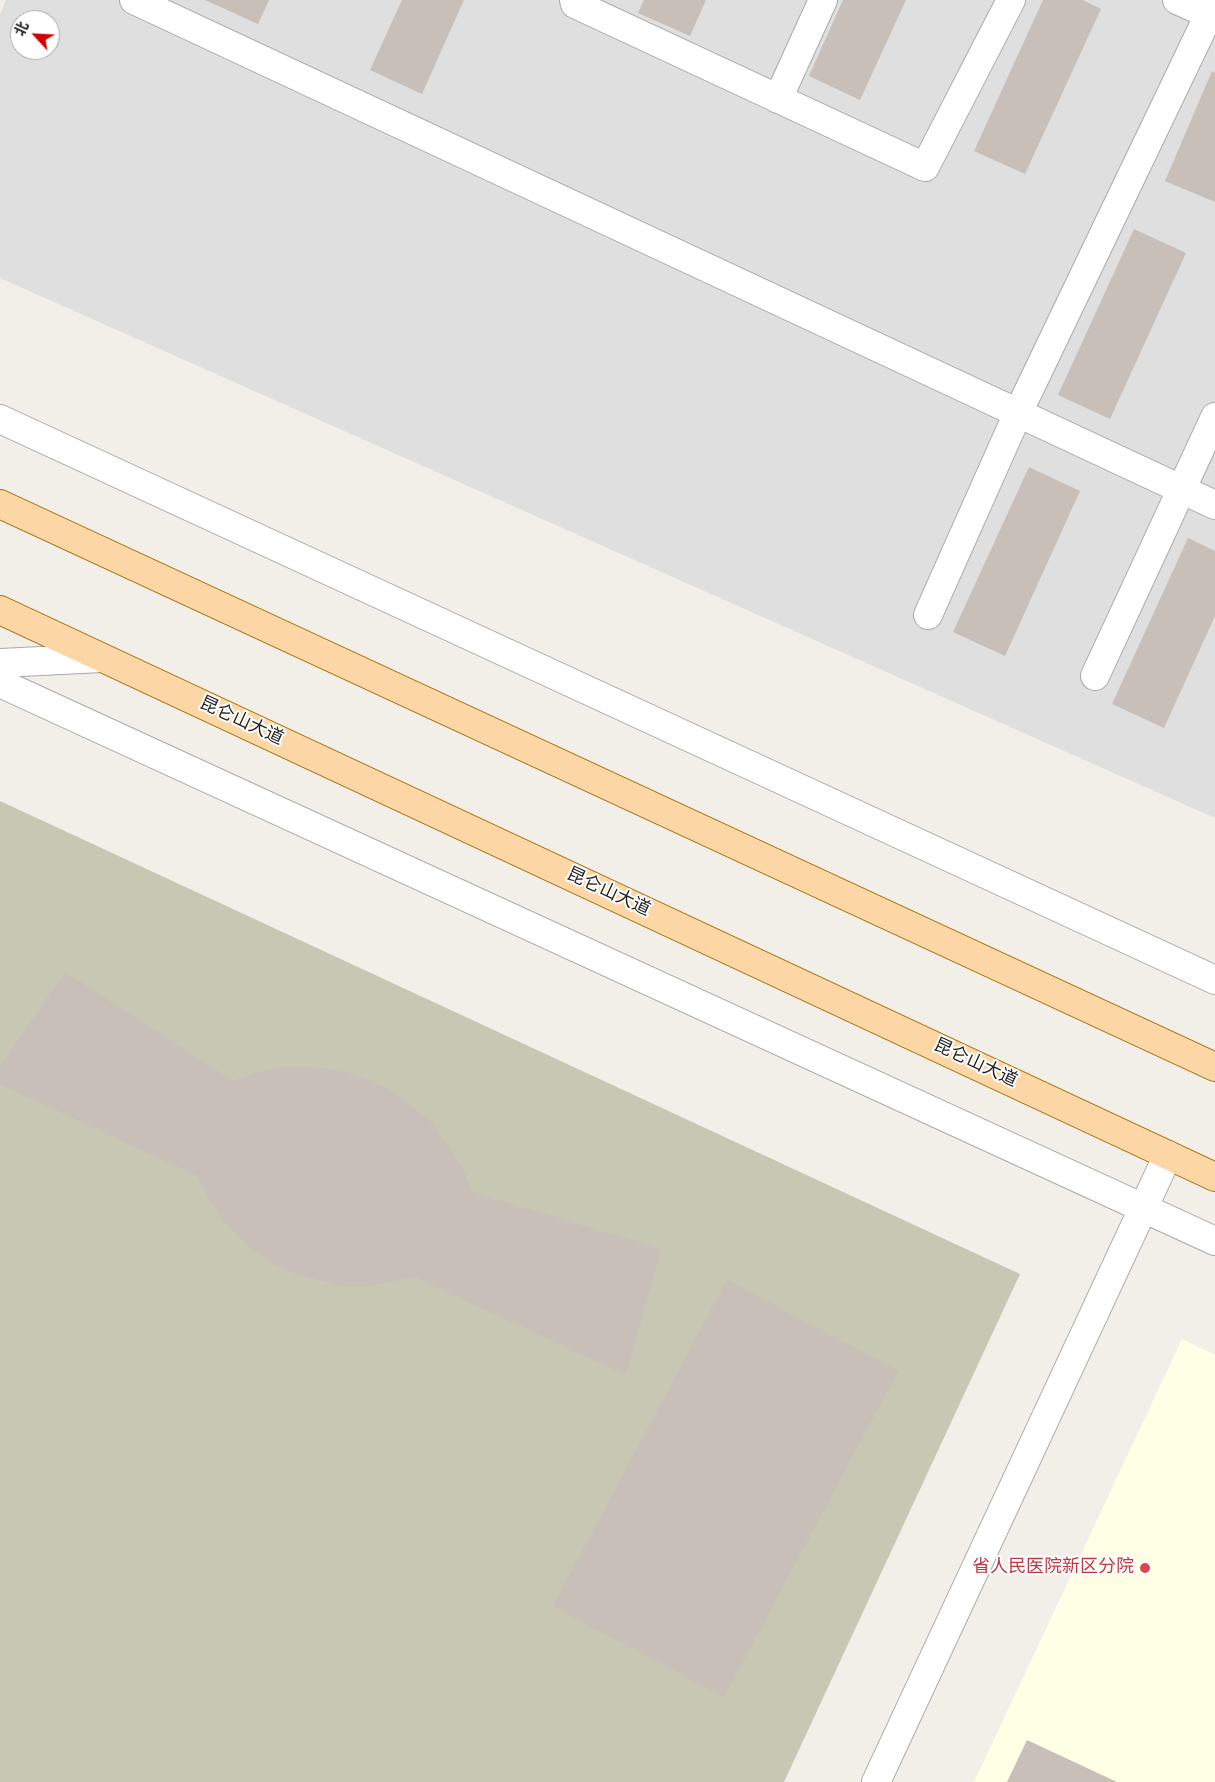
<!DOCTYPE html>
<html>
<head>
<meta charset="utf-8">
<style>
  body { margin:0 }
  #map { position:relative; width:1215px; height:1782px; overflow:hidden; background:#f2efe9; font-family:"Source Sans 3","Noto Sans SC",sans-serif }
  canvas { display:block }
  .north { position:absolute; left:10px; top:10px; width:50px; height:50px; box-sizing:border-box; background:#fff; border:1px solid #a7a7a7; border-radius:50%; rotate:295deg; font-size:14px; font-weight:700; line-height:20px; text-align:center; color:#222 }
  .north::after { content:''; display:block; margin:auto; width:18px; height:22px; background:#d40000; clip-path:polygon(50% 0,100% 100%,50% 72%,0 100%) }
</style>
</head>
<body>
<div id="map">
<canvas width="1215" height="1782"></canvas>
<div class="north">北</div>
</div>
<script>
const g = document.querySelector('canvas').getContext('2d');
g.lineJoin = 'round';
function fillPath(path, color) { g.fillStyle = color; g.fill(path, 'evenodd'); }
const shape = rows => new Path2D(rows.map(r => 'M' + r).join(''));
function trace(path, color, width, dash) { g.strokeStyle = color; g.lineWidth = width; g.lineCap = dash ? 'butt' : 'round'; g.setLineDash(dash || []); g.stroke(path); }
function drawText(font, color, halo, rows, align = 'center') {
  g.font = font + ' "Source Sans 3","Noto Sans SC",sans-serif'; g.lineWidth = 4; g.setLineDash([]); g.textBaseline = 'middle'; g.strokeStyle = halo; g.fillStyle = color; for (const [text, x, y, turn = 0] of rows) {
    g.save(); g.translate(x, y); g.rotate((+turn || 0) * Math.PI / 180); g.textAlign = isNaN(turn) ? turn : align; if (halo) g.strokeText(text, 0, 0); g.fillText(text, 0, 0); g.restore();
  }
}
fillPath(shape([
  [6,0,1215,0,1215,818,0,278,0,15],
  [20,20,50,20,50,50,20,50]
]), '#e0dfdf');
fillPath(shape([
  [1182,1339,1215,1355,1215,1782,974,1782]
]), '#ffffe5');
fillPath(shape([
  [0,801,1020,1274,784,1782,0,1782]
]), '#c7c7b4');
fillPath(shape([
  [205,0,269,0,258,24],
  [402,0,464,0,422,94,370,70],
  [644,0,706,0,690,36,638,13],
  [843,0,906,0,860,100,809,76],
  [1043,0,1083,0,1101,9,1025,174,974,151],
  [1212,71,1215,73,1215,202,1165,181],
  [1134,229,1186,253,1110,419,1058,395],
  [1029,467,1080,491,1005,656,953,632],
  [1188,538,1215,551,1215,616,1164,728,1112,704],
  [65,972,233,1081,258,1072,285,1067,313,1067,340,1071,366,1079,391,1090,432,1123,462,1167,472,1192,661,1249,626,1375,415,1277,367,1286,342,1286,295,1274,270,1262,247,1245,227,1225,211,1202,198,1176,0,1084,0,1067],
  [727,1280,898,1371,724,1697,553,1606],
  [1027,1740,1117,1782,1007,1782]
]), '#c7bfb8');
const minor = shape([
  [134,0,1215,505],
  [574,0,575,4,925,167,1011,0],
  [1177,0,1215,17],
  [778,99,823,0],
  [0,419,1215,980],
  [928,615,1018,413,1215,2],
  [0,663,102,658],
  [1095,676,1215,417],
  [0,683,1215,1241],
  [876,1782,1168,1155]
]);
const major = shape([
  [0,504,1215,1067],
  [0,610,1215,1177]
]);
trace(minor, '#a9a9a9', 30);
trace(major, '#a06b00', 30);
trace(minor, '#fff', 28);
trace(major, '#fcd6a4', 28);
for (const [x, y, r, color] of [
  [1145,1568,6,"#e0444e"]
]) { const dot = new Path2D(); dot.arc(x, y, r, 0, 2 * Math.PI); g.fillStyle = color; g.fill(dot); trace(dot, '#fff', 2); }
drawText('18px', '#222', '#fff', [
  ["昆仑山大道",241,722,25],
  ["昆仑山大道",608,893,25],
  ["昆仑山大道",975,1064,25]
]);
drawText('18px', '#be3a42', '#fff', [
  ["省人民医院新区分院",1134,1568]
], 'right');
</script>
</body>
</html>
